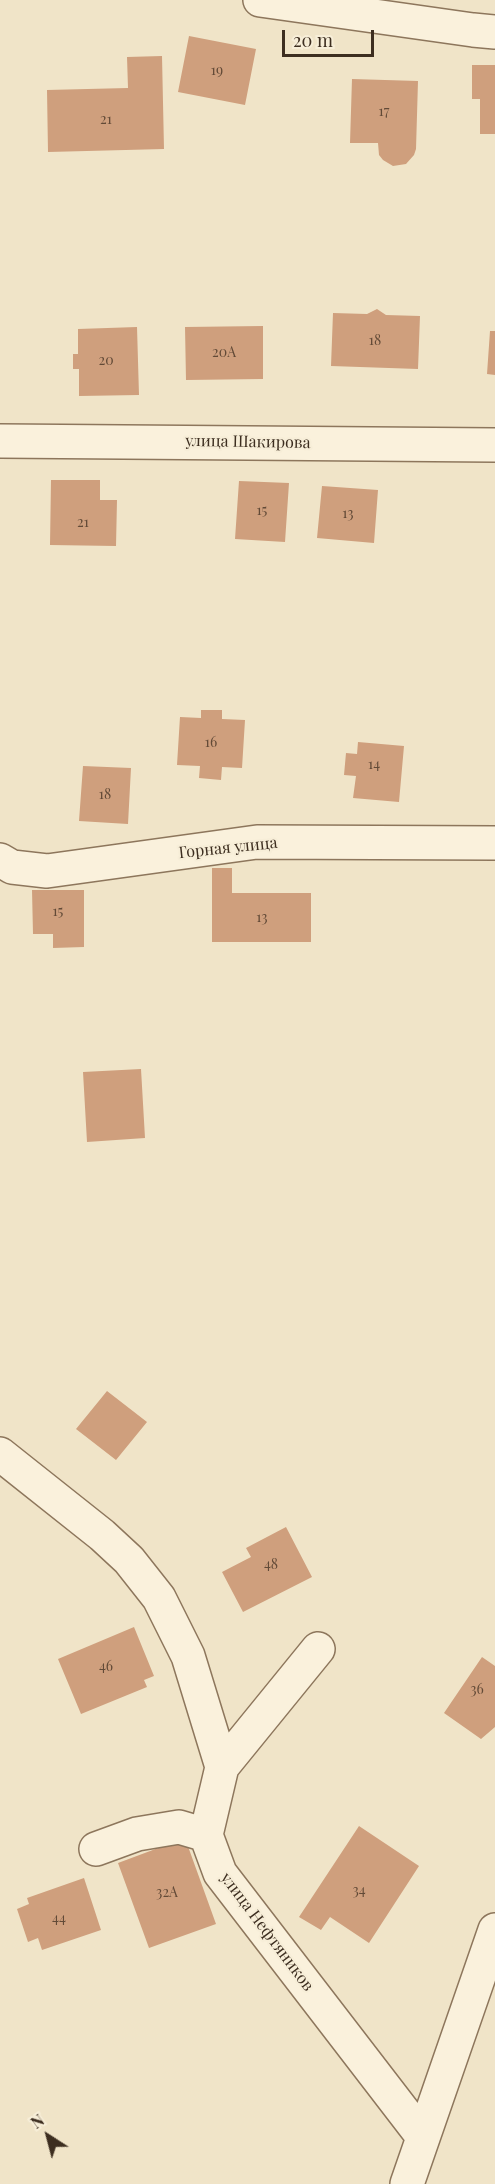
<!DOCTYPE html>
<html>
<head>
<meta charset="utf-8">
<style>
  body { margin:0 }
  #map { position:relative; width:495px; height:2184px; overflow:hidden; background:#f0e4c8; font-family:"Playfair Display",serif }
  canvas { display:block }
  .north { position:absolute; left:18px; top:2106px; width:60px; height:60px; -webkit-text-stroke:4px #f7eed8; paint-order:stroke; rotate:324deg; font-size:16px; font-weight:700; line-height:24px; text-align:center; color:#3d2e20 }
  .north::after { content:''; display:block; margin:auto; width:21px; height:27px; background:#3d2e20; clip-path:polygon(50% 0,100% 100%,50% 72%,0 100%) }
  .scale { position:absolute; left:282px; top:30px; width:92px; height:27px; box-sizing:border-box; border:3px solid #3d2e20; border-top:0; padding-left:8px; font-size:18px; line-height:21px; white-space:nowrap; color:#3d2e20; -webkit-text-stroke:4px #f7eed8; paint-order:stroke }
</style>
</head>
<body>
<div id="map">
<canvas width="495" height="2184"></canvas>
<div class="north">N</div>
<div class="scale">20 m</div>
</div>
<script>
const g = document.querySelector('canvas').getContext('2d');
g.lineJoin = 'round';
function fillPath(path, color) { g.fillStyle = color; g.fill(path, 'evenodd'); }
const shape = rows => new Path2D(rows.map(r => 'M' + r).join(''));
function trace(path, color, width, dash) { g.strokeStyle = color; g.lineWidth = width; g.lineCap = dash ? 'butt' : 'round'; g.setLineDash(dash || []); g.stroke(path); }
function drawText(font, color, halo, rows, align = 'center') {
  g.font = font + ' "Playfair Display",serif'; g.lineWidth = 4.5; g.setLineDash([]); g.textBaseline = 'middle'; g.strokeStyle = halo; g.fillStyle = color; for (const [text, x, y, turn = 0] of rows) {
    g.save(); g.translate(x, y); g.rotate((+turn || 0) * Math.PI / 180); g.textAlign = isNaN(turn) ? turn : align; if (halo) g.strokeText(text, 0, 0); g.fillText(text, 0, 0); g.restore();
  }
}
fillPath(shape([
  [189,36,256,49,245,105,178,92],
  [162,56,164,149,48,152,47,90,128,88,127,57],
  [472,65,495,65,495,134,480,134,480,99,472,99],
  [352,79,418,81,416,149,414,155,406,164,393,166,383,160,379,155,378,143,350,143],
  [377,309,386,315,420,316,418,369,331,366,333,313,367,314],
  [263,326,263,379,186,380,185,327],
  [137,327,139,395,79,396,79,369,73,369,73,354,78,354,78,329],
  [490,331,495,331,495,375,487,374],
  [51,480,100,480,100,500,117,500,116,546,50,545],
  [239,481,289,483,285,542,235,539],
  [322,486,378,490,374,543,317,538],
  [201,710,222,710,222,719,245,720,242,768,222,767,221,780,199,778,200,766,177,765,180,717,201,718],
  [358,742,404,746,399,802,353,798,356,776,344,775,346,753,357,754],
  [83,766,131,768,128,824,79,821],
  [212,868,232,868,232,893,311,893,311,942,212,942],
  [32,890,84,890,84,947,53,948,53,934,33,934],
  [141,1069,145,1138,87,1142,83,1072],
  [107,1391,147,1422,116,1460,76,1429],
  [286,1527,312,1577,243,1612,222,1572,251,1557,246,1548],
  [134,1627,154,1676,144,1680,147,1687,81,1714,58,1659],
  [482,1657,495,1666,495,1727,481,1739,444,1713],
  [359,1826,419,1866,369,1943,330,1917,321,1930,299,1917],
  [185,1838,216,1924,149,1948,118,1863],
  [84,1878,101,1930,42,1950,38,1938,28,1942,17,1909,29,1904,27,1898]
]), '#cf9f7d');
const minor = shape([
  [260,0,473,30,495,32],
  [0,441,495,445],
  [0,860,12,867,47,871,257,842,495,843],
  [0,1454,102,1535,129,1560,159,1598,188,1656,222,1767,206,1835,220,1873,423,2137],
  [222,1767,318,1649],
  [96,1849,137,1834,179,1827,206,1835],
  [407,2184,495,1930]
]);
trace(minor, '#8d765c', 36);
trace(minor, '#faf1dc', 33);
drawText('14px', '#624a37', null, [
  ["19",217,71],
  ["17",384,112],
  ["21",106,120],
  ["18",375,341],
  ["20А",224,353],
  ["20",106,361],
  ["15",262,511],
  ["13",348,514],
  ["21",83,523],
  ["16",211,743],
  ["14",374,765],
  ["18",105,795],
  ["15",58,912],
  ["13",262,918],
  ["48",271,1565],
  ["46",106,1667],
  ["36",477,1690],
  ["34",359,1891],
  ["32А",167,1893],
  ["44",59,1919]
]);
drawText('16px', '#3d2e20', '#f7eed8', [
  ["улица Шакирова",248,442,1],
  ["Горная улица",228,848,-6],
  ["улица Нефтяников",267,1932,53]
]);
</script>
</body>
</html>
